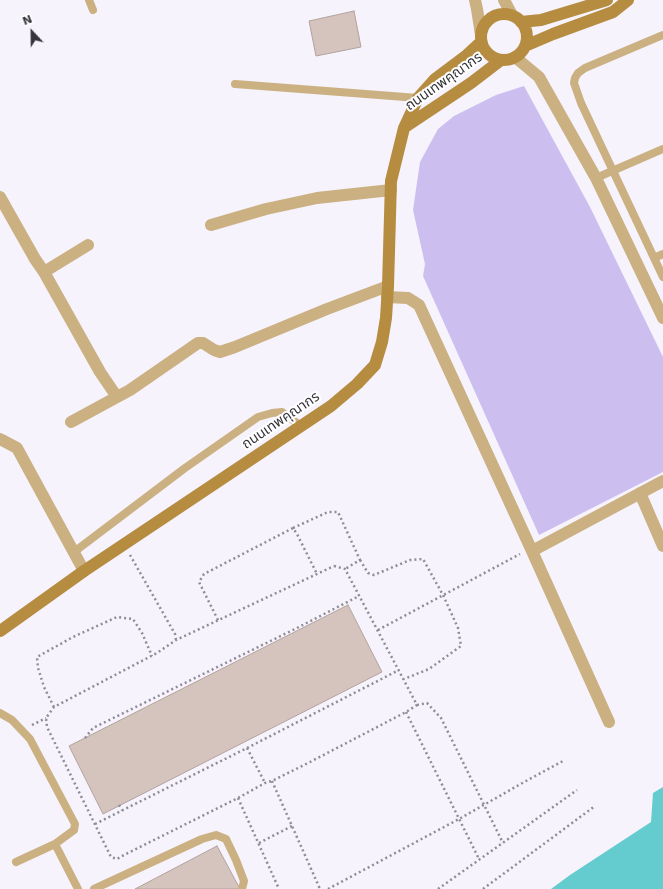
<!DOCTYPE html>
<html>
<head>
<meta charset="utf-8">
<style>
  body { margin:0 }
  #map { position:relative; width:663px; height:889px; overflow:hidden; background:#f6f3fd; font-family:"DejaVu Sans",sans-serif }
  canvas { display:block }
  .north { position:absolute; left:12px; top:12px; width:40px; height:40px; -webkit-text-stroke:3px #fff; paint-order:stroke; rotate:338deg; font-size:11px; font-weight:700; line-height:16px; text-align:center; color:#35343a }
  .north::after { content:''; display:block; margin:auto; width:14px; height:18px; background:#35343a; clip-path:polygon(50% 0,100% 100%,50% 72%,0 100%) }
</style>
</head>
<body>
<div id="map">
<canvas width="663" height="889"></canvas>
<div class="north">N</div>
</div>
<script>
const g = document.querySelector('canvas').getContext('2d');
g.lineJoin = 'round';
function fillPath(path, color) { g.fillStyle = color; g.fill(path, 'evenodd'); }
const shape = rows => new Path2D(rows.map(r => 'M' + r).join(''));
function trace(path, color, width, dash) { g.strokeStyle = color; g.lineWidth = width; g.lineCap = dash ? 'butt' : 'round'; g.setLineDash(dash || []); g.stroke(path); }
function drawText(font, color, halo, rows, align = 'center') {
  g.font = font + ' "DejaVu Sans","Noto Sans Thai",sans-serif'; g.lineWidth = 4; g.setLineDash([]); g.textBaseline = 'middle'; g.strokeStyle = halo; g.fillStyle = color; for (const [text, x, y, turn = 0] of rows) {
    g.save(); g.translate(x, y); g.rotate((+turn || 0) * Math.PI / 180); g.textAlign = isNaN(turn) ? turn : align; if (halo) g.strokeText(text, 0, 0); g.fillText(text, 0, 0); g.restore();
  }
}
fillPath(shape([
  [524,86,590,207,663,357,663,472,539,535,423,276,425,264,413,210,420,162,438,129,454,116,496,95]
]), '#ccbfef');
fillPath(shape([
  [663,787,663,889,551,889,570,875,651,822,653,793]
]), '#64cccf');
const building = shape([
  [354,11,361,47,316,56,309,21,354,11],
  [348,605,382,672,103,814,69,746,348,605],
  [217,846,240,889,135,889,217,846]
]);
fillPath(building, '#d5c3be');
trace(building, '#b3a29d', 1);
trace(shape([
  [293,528,328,512,338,512,360,560,345,569],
  [130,555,175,634,176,640],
  [360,560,368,573,374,575,410,560,423,559,443,595,458,628,461,646,429,669,404,679],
  [334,566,345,569,417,705,406,712,310,762,272,781,265,783,238,798,124,855,117,859,111,857,47,727,46,718,54,707,157,653,176,640,334,566],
  [218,620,199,582,204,574,293,528,297,534,317,574],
  [378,630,520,554],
  [417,705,427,703,441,718,503,843],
  [54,707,44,687,38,668,37,657,73,637,117,617,133,619,142,633,152,656],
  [406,712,479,859],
  [32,725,46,718],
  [85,738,93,728,297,628,359,596],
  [247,748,265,783],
  [272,781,320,889],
  [238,798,279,889],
  [119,805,122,810],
  [95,824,247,748,399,670],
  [259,843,292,826],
  [328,889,459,819,526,781,563,761],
  [438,889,577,790],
  [483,889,595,806]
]), '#8e8c94', 2.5, [2, 3]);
trace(shape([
  [89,0,93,10],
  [663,35,585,68,578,73,575,78,574,83,581,103,663,277],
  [235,84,418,98],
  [596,178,663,149],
  [654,258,663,254],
  [74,552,185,468,258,417,272,413,282,412,301,426],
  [0,713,12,720,30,739,75,824,74,830,55,844,16,862],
  [55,844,78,889],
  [94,889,202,839,216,835,226,839,236,860,244,881,242,889]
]), '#cbb081', 8);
trace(shape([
  [515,57,539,77,596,178,663,318],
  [0,197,35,259,44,272,88,245],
  [211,225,266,209,317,198,391,190],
  [44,272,100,372,117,397,130,390,198,343,203,343,214,350,220,352,235,347,327,309,388,286],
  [387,297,408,298,419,305,532,551,663,481],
  [71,422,117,397],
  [0,439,2,440,17,448,84,571],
  [640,493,663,546],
  [532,551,609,722]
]), '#cbb081', 12);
trace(shape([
  [475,0,477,9,481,35],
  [504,0,512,15]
]), '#cbb081', 12);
trace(shape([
  '481 37a23 23 0 1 1 46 0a23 23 0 1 1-46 0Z',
  [521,22,541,20,607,0],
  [525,46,553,34,613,12,628,0],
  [405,127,471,83,501,60],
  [0,631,84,571,331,406,357,384,375,365,382,342,386,318,388,286,391,181,404,128,418,98,435,79,467,55,481,42]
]), '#b68c40', 12);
drawText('14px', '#35343a', '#fff', [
  ["ถนนเทพคุณากร",444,82,-35],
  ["ถนนเทพคุณากร",281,421,-34]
]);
</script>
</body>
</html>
